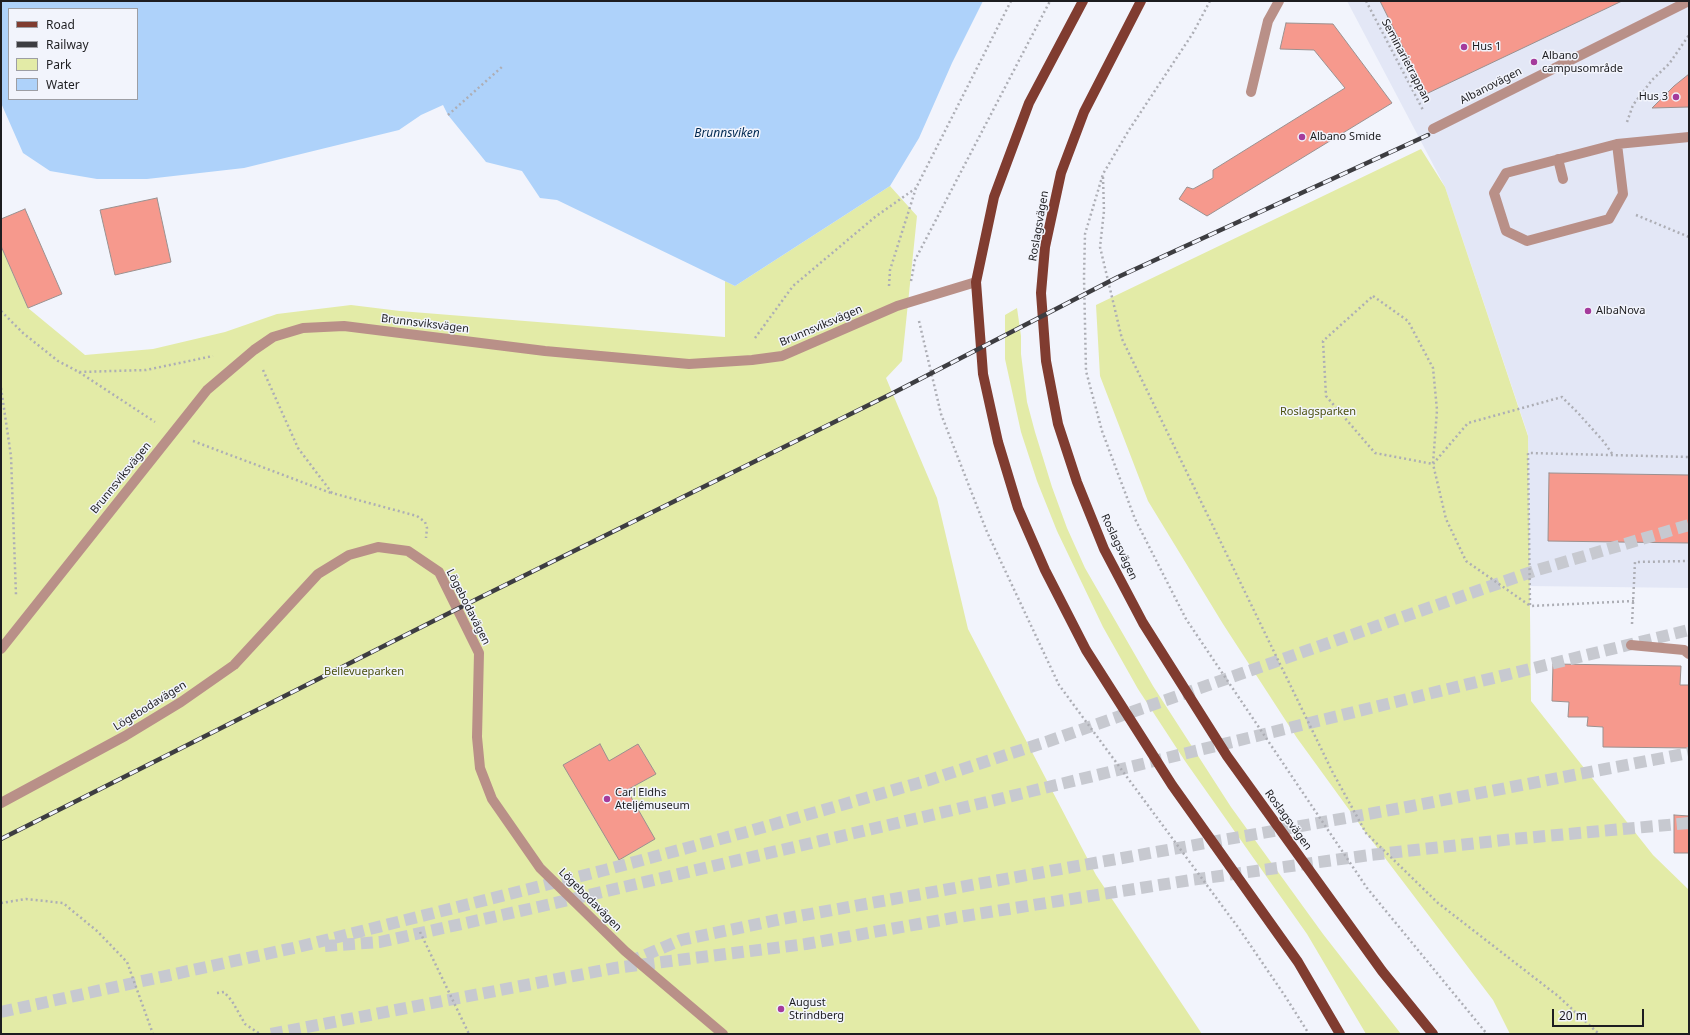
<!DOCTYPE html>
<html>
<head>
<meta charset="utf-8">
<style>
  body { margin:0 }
  #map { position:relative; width:1690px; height:1035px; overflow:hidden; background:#f2f4fc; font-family:"Noto Sans",sans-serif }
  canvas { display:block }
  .frame { position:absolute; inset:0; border:2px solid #1d1d20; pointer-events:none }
  .legend { position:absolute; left:8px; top:8px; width:130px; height:92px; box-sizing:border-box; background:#f2f4fc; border:1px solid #9d9ea4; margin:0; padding:5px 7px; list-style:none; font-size:12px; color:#1d1d20 }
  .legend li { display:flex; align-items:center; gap:8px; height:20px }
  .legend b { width:20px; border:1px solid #9d9ea4 }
  .scale { position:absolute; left:1552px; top:1009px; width:92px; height:18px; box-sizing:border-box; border:2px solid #1d1d20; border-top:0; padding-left:5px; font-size:12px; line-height:14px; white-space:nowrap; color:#1d1d20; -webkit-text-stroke:3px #f2f4fc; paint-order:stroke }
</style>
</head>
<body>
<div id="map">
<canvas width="1690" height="1035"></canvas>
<div class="frame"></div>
<ul class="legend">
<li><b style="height:5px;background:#803c30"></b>Road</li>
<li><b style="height:5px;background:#3d3d41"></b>Railway</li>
<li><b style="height:11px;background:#e3eba7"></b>Park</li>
<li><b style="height:11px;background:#aed2fa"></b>Water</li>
</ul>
<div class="scale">20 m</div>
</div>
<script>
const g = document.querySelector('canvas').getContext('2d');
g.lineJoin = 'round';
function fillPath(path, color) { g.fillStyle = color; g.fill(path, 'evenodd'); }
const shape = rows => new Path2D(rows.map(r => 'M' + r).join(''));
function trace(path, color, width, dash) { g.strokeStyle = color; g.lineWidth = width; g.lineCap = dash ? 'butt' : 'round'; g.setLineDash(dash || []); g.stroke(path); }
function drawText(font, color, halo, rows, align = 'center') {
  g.font = font + ' "Noto Sans",sans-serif'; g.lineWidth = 3; g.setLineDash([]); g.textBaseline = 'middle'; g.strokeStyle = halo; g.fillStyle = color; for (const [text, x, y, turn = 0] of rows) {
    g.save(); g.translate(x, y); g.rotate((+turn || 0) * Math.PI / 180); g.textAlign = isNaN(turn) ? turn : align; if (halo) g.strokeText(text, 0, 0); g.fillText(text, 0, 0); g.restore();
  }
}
fillPath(shape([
  [1347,1,1689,1,1689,588,1529,586,1528,435,1445,187]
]), '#e3e7f6');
fillPath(shape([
  [1421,149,1445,187,1528,436,1531,701,1653,855,1689,890,1689,1034,1510,1034,1493,1000,1366,833,1297,738,1223,624,1148,501,1100,376,1096,305],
  [890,186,917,216,902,361,886,378,937,498,968,629,1096,875,1202,1034,1,1034,1,246,28,308,85,355,153,349,225,332,277,314,351,305,400,311,725,337,725,281,735,286],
  [1017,308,1021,336,1021,354,1027,402,1035,432,1052,487,1067,528,1085,568,1153,686,1231,807,1323,934,1401,1034,1366,1034,1307,934,1185,761,1138,689,1103,627,1057,531,1037,481,1021,432,1005,359,1005,315]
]), '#e3eba7');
fillPath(shape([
  [1,1,983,1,952,63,919,138,890,186,735,286,557,200,540,198,522,171,486,162,448,115,443,105,421,115,399,130,244,168,147,179,97,179,50,171,23,153,1,103],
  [9,9,137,9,137,99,9,99]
]), '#aed2fa');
const building = shape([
  [1380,1,1622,1,1426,94,1380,1],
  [1286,23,1333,24,1392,103,1207,216,1179,199,1187,187,1193,189,1213,178,1213,170,1345,88,1314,50,1280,49,1286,23],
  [1689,74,1689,107,1652,108,1674,86,1689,74],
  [157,198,171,262,115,275,100,210,157,198],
  [25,209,62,294,28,308,1,246,1,219,25,209],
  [1549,473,1689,475,1689,543,1548,541,1549,473],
  [1553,664,1681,666,1680,685,1689,685,1689,748,1603,747,1603,727,1587,726,1588,717,1568,717,1569,702,1552,701,1553,664],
  [600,744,609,761,638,744,656,774,627,790,655,839,619,860,563,765,600,744],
  [1674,815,1689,816,1689,853,1674,853,1674,815]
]);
fillPath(building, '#f6998d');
trace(building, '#9a9190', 1);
trace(shape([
  [325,946,380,942,538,907,987,802,1689,630],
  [629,962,681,940,782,919,1407,807,1689,753],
  [1,1012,298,947,605,870,750,831,929,780,1049,741,1534,571,1689,525],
  [271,1034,615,968,806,944,958,917,1191,880,1370,855,1513,839,1689,823]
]), '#c7c9d0', 12, [12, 6]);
trace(shape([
  [1210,1,1193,33,1129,130,1103,174,1085,234,1084,277,1086,371,1102,431,1135,519,1186,619,1367,888,1487,1034],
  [1366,1,1423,110],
  [448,115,503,66],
  [1627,122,1633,105,1652,80,1669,64,1689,35],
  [1103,177,1104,211,1100,247,1122,339,1332,771,1366,833,1438,903,1558,996,1599,1034],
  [1636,215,1689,237],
  [911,281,915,260,1050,1],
  [889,286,890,270,916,188,1011,1],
  [1373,296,1408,321,1433,368,1437,410,1433,464,1375,453,1326,396,1323,341,1373,296],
  [1,311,23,333,58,361,79,372,146,370,213,356],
  [919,321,941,414,987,532,1059,685,1240,930,1285,996,1309,1034],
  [755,338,793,286,875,217,916,188],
  [263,370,298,448,332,493,417,516,425,522,427,528,426,538],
  [79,372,155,422],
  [1,388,11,456,16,595],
  [193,441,331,493],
  [1634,601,1530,606,1528,453,1689,457],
  [1529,605,1466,561,1446,519,1433,464,1468,423,1562,397,1578,413,1604,442,1613,455],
  [1632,624,1635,562,1689,561],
  [1,903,26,899,63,903,97,931,127,962,153,1034],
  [420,932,469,1034],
  [217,993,224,992,232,1001,245,1024,260,1034]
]), '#adaeb5', 2.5, [2, 3]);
trace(shape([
  [1251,92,1268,21,1279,1],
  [1433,129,1689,1],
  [1617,144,1623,194,1609,219,1527,241,1506,231,1494,193,1506,173,1617,144,1689,137],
  [1558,159,1563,179],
  [1631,645,1684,650,1689,654],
  [1,649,207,390,254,350,273,337,303,328,344,326,545,351,689,364,752,360,782,356,897,306,976,282],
  [1,803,125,736,181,702,234,665,318,574,349,555,378,547,408,551,439,572,479,653,477,737,480,768,492,799,540,868,625,951,723,1034]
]), '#b99088', 10);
trace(shape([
  [1083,1,1029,103,994,197,976,282,983,374,998,442,1018,508,1045,570,1086,650,1172,785,1298,962,1340,1034],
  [1141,1,1084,112,1061,173,1045,247,1041,293,1046,361,1058,424,1077,482,1104,549,1143,623,1227,756,1382,971,1433,1034]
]), '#803c30', 10);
const rail = shape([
  [1,839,479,598,893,393,1118,277,1428,135]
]);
trace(rail, '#3d3d41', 4.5);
trace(rail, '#f2f4fc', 3, [9]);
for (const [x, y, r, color] of [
  [1464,47,4,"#a53b9c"],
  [1534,62,4,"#a53b9c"],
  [1676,97,4,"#a53b9c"],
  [1302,137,4,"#a53b9c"],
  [1588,311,4,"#a53b9c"],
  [607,799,4,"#a53b9c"],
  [781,1009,4,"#a53b9c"]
]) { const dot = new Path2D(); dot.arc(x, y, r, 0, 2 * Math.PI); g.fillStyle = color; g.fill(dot); trace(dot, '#f2f4fc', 1.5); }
drawText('11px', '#1d1d20', '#f2f4fc', [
  ["Hus 1",1472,47],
  ["Albano",1542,56],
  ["campusområde",1542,69],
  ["Hus 3",1668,97,"right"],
  ["Albano Smide",1310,137],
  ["AlbaNova",1596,311],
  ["Carl Eldhs",615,793],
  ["Ateljémuseum",615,806],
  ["August",789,1003],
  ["Strindberg",789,1016]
], 'left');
drawText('11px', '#1d1d20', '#f2f4fc', [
  ["Seminarietrappan",1406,61,62],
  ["Albanovägen",1491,86,-27],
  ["Roslagsvägen",1039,226,-80],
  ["Brunnsviksvägen",425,324,7],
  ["Brunnsviksvägen",821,326,-23],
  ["Brunnsviksvägen",121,478,-51],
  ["Roslagsvägen",1119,547,65],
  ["Lögebodavägen",468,607,63],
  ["Lögebodavägen",150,706,-32],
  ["Roslagsvägen",1288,820,54],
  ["Lögebodavägen",590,900,45]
]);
drawText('11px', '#4d5210', '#f2f4fc', [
  ["Roslagsparken",1318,412],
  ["Bellevueparken",364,672]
]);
drawText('italic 12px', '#002951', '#f2f4fc', [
  ["Brunnsviken",727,134]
]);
</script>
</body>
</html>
